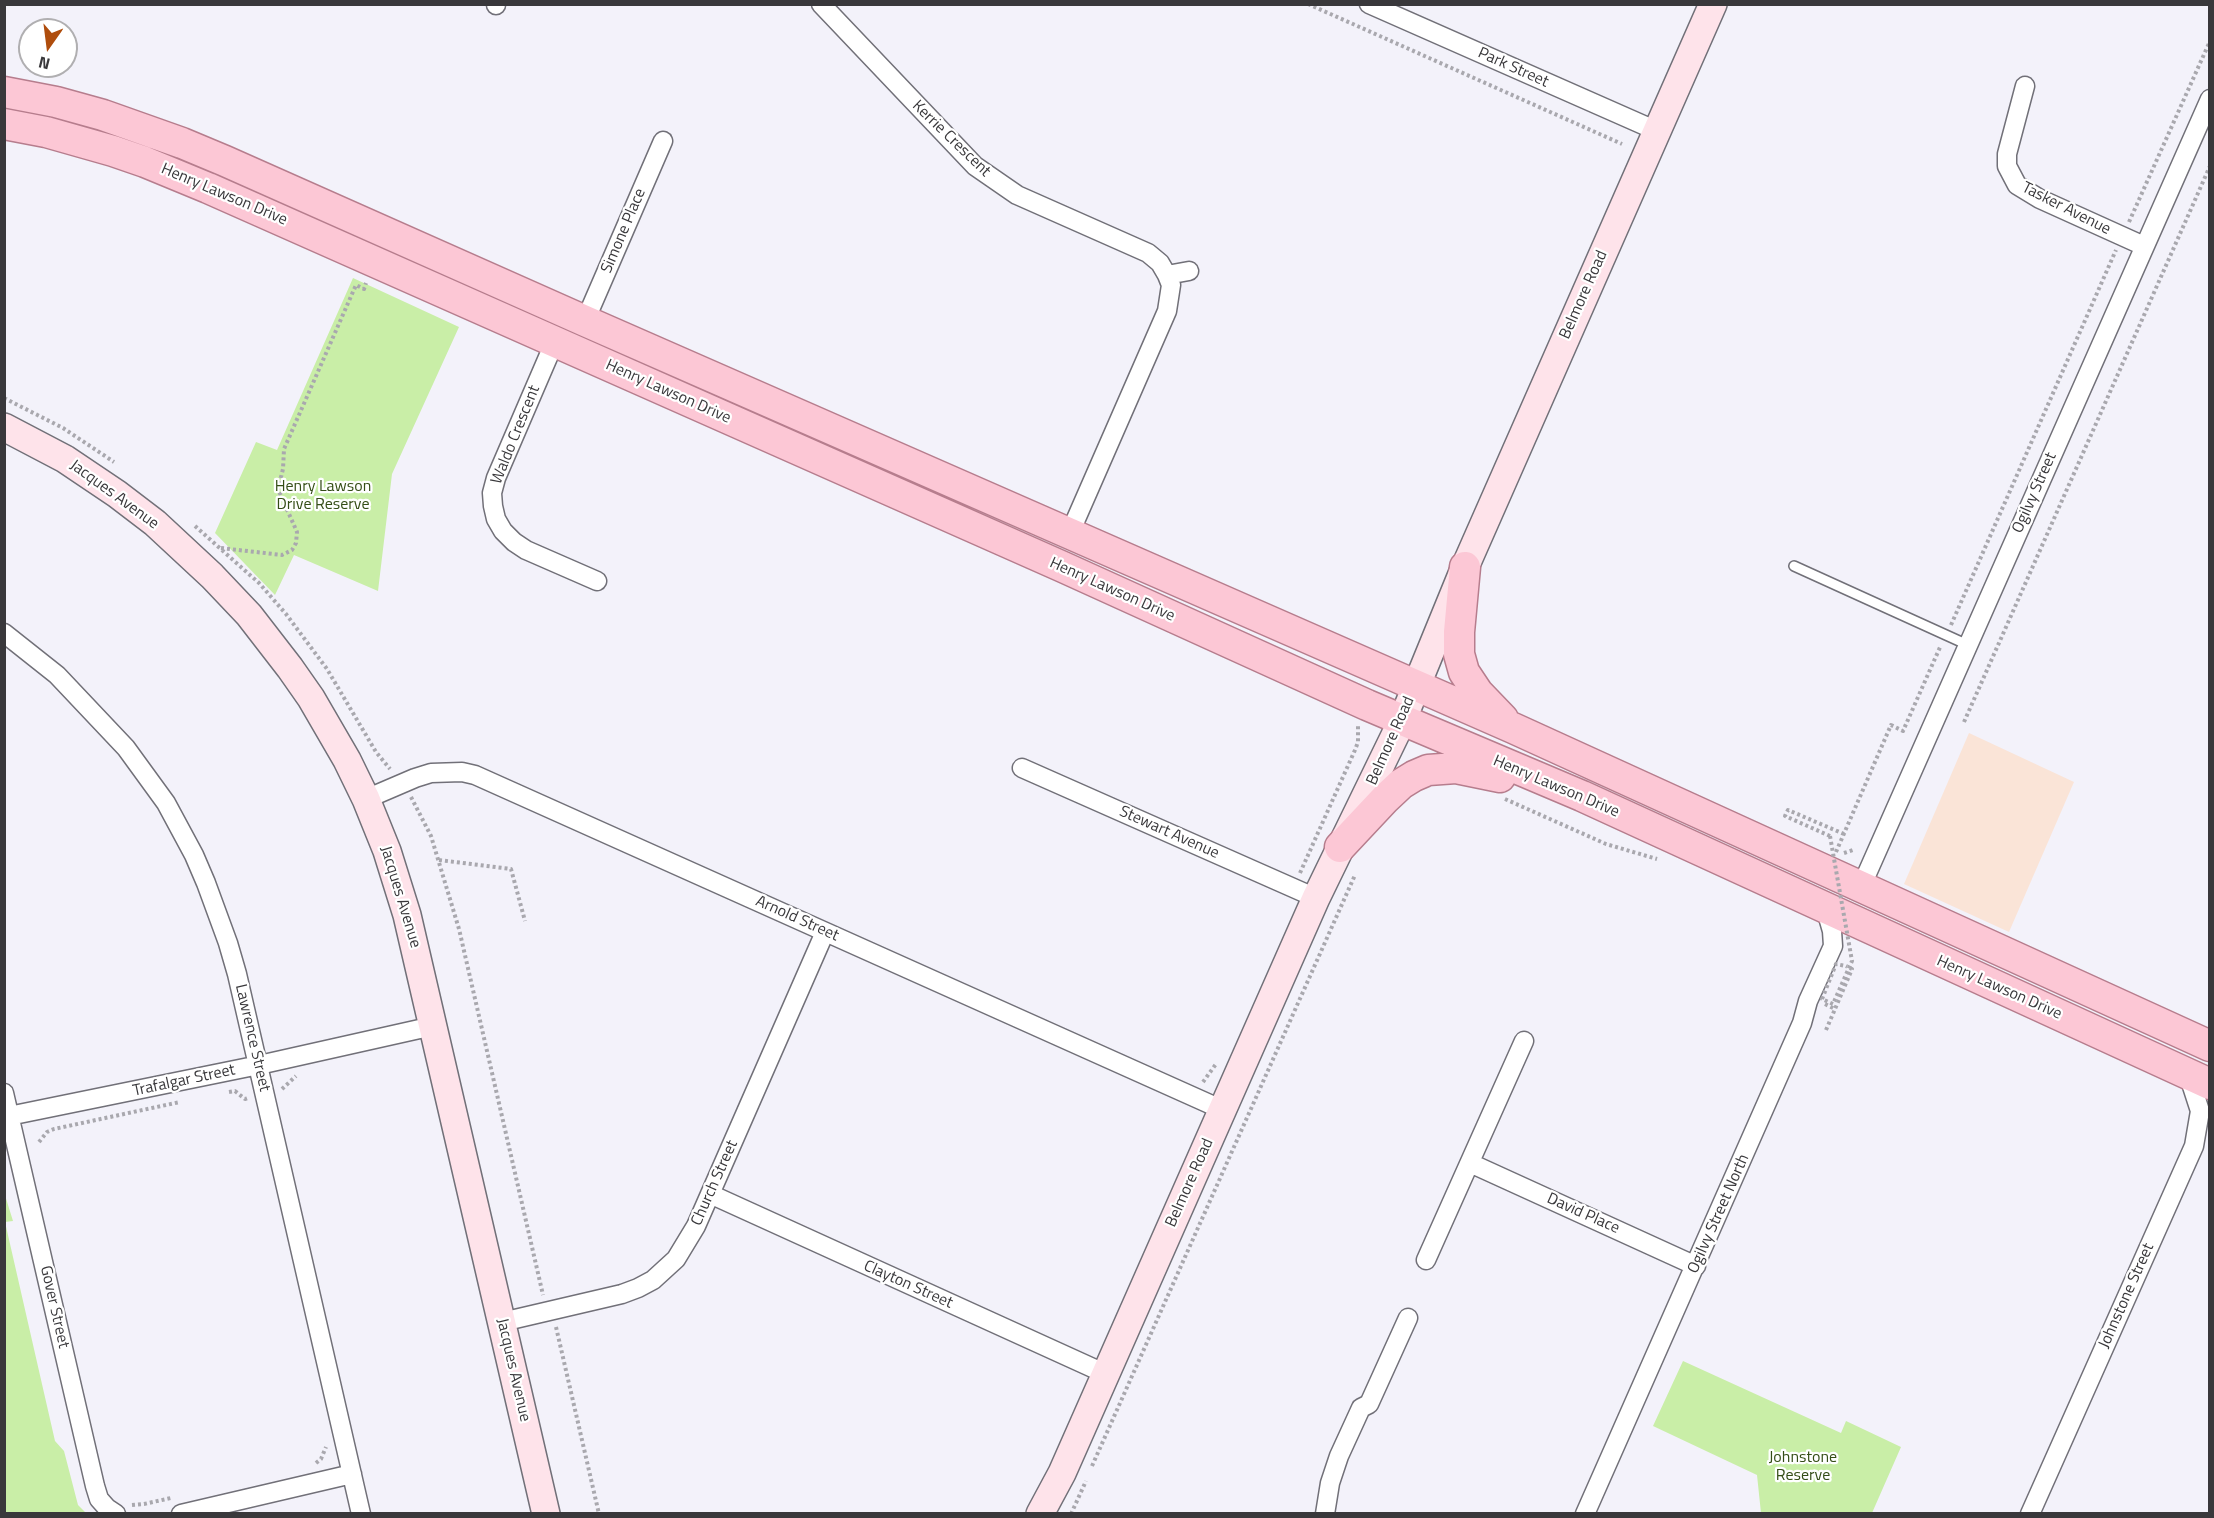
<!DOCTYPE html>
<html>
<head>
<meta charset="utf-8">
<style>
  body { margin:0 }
  #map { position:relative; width:2214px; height:1518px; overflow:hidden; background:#f3f2fa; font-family:"Titillium Web",sans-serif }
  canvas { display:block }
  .frame { position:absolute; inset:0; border:6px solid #39383b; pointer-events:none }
  .north { position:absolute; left:18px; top:18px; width:60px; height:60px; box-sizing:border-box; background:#fff; border:2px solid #b0afb1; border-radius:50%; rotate:194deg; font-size:16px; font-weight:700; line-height:24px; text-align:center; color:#39383b }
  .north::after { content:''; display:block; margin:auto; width:21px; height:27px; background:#af4d0d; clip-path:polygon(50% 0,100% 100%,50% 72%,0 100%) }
</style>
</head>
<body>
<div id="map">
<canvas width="2214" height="1518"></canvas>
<div class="frame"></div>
<div class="north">N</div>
</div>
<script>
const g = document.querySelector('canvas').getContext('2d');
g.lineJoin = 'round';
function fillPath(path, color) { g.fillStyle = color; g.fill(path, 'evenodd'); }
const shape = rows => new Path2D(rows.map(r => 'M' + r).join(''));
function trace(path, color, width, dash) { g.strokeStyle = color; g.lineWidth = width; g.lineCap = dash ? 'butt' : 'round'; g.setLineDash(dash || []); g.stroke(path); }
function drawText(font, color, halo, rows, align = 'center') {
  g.font = font + ' "Titillium Web",sans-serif'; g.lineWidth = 4.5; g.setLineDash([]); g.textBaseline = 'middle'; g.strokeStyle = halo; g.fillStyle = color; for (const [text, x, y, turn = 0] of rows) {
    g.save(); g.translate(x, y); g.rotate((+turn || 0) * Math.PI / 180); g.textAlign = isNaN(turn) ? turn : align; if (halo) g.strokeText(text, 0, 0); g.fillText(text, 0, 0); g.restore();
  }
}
fillPath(shape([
  [1969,733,2074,782,2009,932,1904,884]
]), '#fae4d7');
fillPath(shape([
  [353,278,459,327,392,474,378,591,294,555,275,595,215,533,256,442,277,450],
  [4,1192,13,1221,5,1222,55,1441,64,1451,78,1505,86,1513,5,1513],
  [1683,1361,1841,1433,1846,1421,1901,1447,1872,1513,1761,1513,1757,1475,1653,1426]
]), '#c9eea7');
const lane = shape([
  [1794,566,1968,645]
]);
const street = shape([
  [496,4,496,5],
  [821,4,975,166,1017,195,1148,253,1160,263,1167,275,1171,285,1167,311,1069,535],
  [1369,4,1657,131],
  [2025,86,2007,154,2007,166,2017,185,2040,199,2144,246],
  [1167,275,1189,271],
  [585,321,663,141],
  [555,341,496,478,492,493,493,506,496,519,503,531,514,542,526,550,597,581],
  [4,633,57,675,126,748,166,803,194,855,206,883,228,943,237,974,361,1514],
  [1022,768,1316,898],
  [366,799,415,778,431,773,462,772,475,775,1223,1110],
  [1861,887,2210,99],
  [4,1093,95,1486,99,1499,107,1508,116,1514],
  [4,1117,259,1065,433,1026],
  [1470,1163,1696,1266],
  [710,1194,1106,1374],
  [1426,1260,1524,1041],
  [502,1322,622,1294,638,1288,653,1280,676,1259,696,1226,825,932],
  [181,1514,352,1474],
  [1325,1514,1330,1483,1339,1456,1361,1408,1369,1404,1408,1318],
  [1585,1514,1802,1023,1808,1001,1833,946,1832,931,1826,910],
  [2030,1514,2194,1146,2200,1111,2188,1074]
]);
const secondary = shape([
  [4,427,65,459,117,494,155,523,212,576,249,615,290,668,311,698,347,760,366,799,387,851,407,915,546,1514],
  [1040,1514,1062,1473,1316,898,1402,721,1465,567,1713,4]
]);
const primary = shape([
  [4,92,56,102,103,115,182,143,225,161,585,321,1513,728,2210,1046],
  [4,124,46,132,113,151,145,162,208,188,1063,567,1367,705,1582,796,2210,1084],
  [1465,567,1459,632,1459,654,1464,672,1478,693,1503,719],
  [1340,847,1385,799,1401,784,1414,776,1428,770,1456,768,1500,777]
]);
trace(lane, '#717078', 12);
trace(street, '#717078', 21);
trace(secondary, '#717078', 30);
trace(primary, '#b67d8d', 33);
trace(shape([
  [1308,4,1622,144],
  [2129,222,2210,41],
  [4,398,63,428,114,462],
  [195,526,259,583,286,614,327,669,376,752,390,769],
  [221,548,282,555,292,550,296,543,297,532,278,489,283,469,284,449,356,285,364,289,366,283],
  [1951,625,2116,250],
  [1964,722,2210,166],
  [411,797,431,836,459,929,543,1295],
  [1505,799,1606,844,1657,859],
  [1830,836,1785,816,1788,810,1844,834],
  [1836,852,1891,725,1903,731,1941,645],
  [1844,853,1853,850],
  [439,860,511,869,525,921],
  [1300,873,1355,750,1358,742,1358,725],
  [1825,1004,1835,1009,1852,969,1846,966],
  [1826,1030,1835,1009],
  [1203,1082,1216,1064],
  [282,1089,296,1076],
  [229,1092,235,1091,245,1099,248,1098],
  [39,1142,47,1132,54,1129,180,1102],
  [556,1327,599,1514],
  [316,1463,321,1459,326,1447],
  [1092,1466,1355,875],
  [132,1505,144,1504,171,1498],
  [1071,1514,1086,1481]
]), '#a9a8ae', 4, [3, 3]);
trace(lane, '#fff', 9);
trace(street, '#fff', 18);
trace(secondary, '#fee3ea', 27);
trace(primary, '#fcc7d5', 30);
trace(shape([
  [1830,836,1852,961,1833,1004,1822,999,1836,964,1846,966]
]), '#a9a8ae', 4, [3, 3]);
drawText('16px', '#39383b', '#fff', [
  ["Park Street",1513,68,24],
  ["Kerrie Crescent",951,139,44],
  ["Henry Lawson Drive",224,195,23],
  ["Tasker Avenue",2066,209,27],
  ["Simone Place",624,231,-67],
  ["Belmore Road",1584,295,-66],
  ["Henry Lawson Drive",668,392,24],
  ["Waldo Crescent",516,435,-68],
  ["Ogilvy Street",2035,493,-66],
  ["Jacques Avenue",114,495,36],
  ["Henry Lawson Drive",1112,590,24],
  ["Belmore Road",1391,741,-66],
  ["Henry Lawson Drive",1556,787,23],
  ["Stewart Avenue",1169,833,24],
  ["Jacques Avenue",400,897,73],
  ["Arnold Street",797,919,24],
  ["Henry Lawson Drive",1999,988,24],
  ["Lawrence Street",252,1038,77],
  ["Trafalgar Street",184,1081,-12],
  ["Church Street",715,1183,-66],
  ["Belmore Road",1190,1183,-66],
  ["David Place",1583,1214,24],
  ["Ogilvy Street North",1719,1214,-66],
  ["Clayton Street",908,1285,24],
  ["Johnstone Street",2127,1296,-66],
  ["Gover Street",54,1307,77],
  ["Jacques Avenue",513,1370,77]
]);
drawText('16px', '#344d16', '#fff', [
  ["Henry Lawson",323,487],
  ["Drive Reserve",323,505],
  ["Johnstone",1803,1458],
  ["Reserve",1803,1476]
]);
</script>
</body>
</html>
